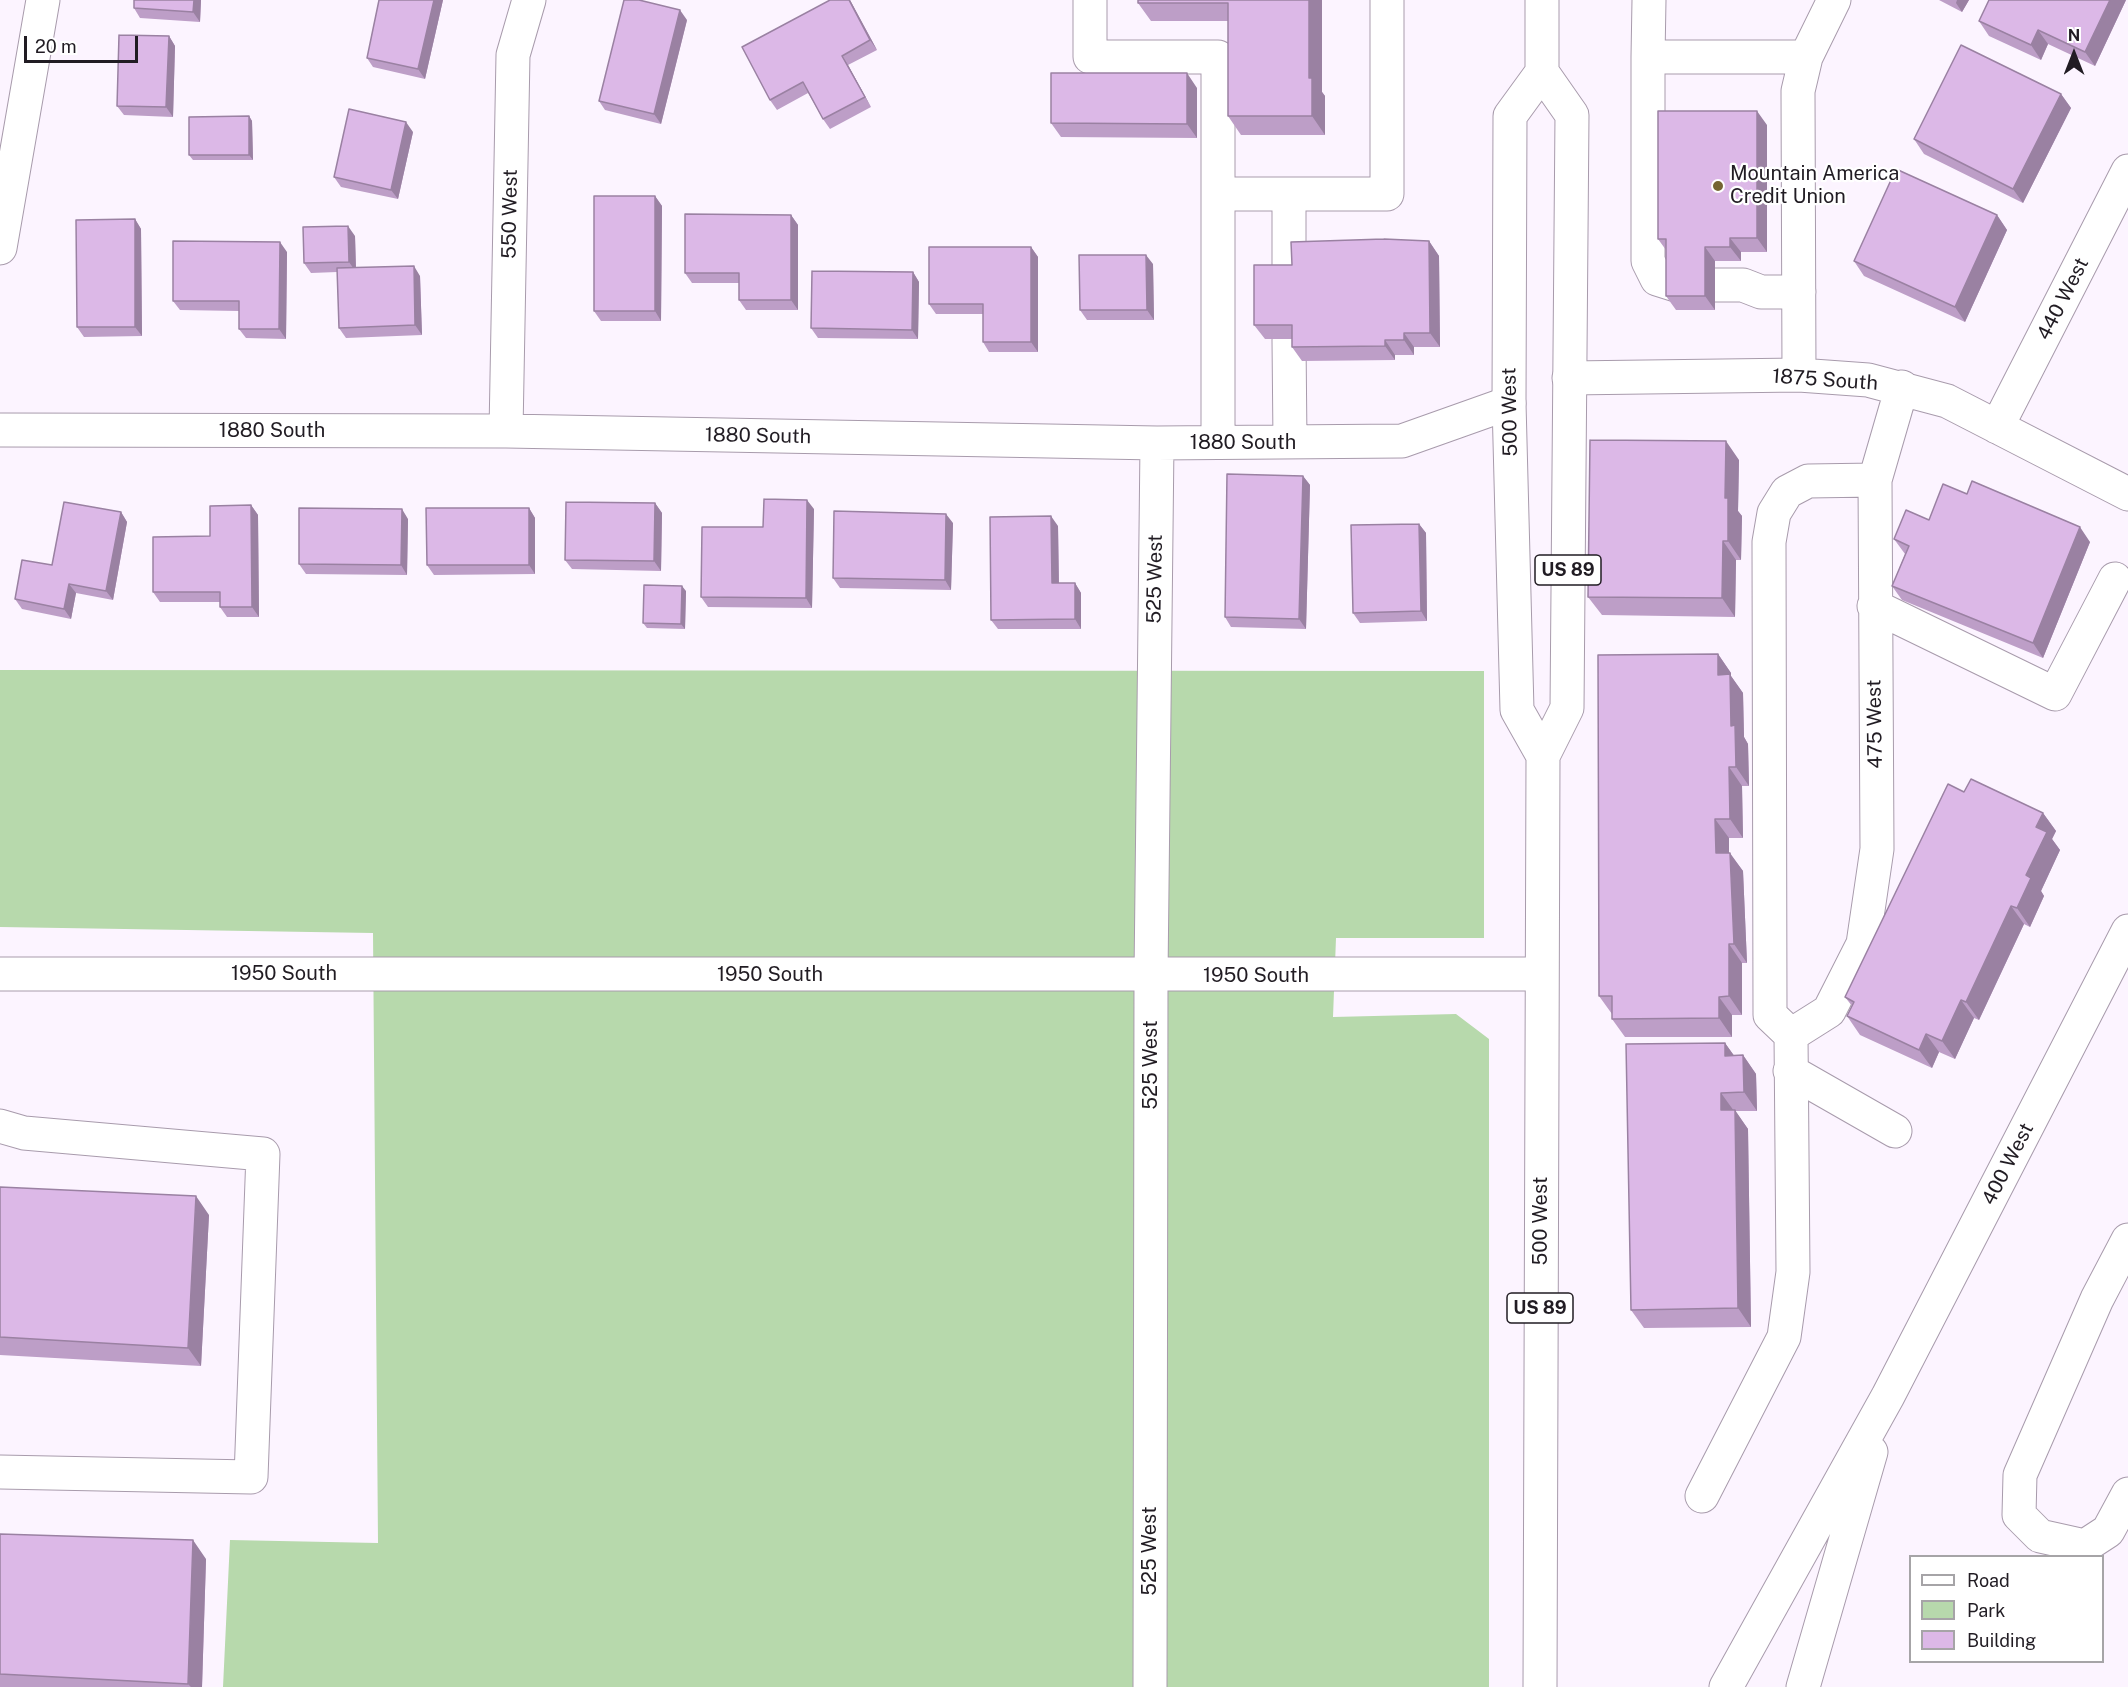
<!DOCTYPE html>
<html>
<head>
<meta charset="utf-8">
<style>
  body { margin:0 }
  #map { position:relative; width:2128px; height:1687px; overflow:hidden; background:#fcf4ff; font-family:"Public Sans",sans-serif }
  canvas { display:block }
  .legend { position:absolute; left:1909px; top:1555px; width:195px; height:108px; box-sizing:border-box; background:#fff; border:2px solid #a6a4a7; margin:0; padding:8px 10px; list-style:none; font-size:18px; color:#211c23 }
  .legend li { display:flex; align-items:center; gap:12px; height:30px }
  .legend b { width:30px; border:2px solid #a6a4a7 }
  .north { position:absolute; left:2044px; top:24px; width:60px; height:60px; -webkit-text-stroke:4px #fff; paint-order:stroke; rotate:0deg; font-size:16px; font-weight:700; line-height:24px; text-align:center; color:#211c23 }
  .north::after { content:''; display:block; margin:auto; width:21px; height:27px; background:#211c23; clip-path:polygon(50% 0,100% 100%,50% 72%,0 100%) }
  .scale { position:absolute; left:24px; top:36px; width:114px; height:27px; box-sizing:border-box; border:3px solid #211c23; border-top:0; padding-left:8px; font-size:18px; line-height:21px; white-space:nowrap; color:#211c23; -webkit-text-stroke:4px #fff; paint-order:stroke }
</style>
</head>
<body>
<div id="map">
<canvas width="2128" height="1687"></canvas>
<ul class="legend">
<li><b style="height:8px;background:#fff"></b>Road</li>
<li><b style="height:16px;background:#b7d9ac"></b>Park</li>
<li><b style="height:16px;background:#dcb8e7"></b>Building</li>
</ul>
<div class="north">N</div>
<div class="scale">20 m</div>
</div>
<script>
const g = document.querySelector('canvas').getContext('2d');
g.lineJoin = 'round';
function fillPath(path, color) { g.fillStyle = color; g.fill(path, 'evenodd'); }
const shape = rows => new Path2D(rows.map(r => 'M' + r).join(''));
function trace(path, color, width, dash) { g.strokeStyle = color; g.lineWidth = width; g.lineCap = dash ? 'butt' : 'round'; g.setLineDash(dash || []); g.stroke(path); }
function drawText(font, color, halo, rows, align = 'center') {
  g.font = font + ' "Public Sans",sans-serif'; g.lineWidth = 4.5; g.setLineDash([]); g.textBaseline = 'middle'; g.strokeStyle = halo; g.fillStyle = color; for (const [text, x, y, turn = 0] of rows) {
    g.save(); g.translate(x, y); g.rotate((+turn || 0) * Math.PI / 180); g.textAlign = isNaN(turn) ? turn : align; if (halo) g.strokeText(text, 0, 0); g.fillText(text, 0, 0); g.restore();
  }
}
fillPath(shape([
  [0,670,1484,671,1484,938,1336,938,1333,1017,1456,1014,1489,1039,1489,1687,223,1687,230,1540,378,1543,373,933,0,927]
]), '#b7d9ac');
const minor = shape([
  [1090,0,1090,57,1218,57,1218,194],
  [1649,0,1648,57,1806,57],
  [1648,57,1648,261,1657,279,1676,285],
  [1289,194,1289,280],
  [0,248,43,0],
  [1715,285,1743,285,1761,292,1799,292],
  [1289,340,1290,442],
  [1799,375,1798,91,1806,57,1834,0],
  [1569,378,1799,375,1868,380,1947,401,2128,494],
  [1997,427,2128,171],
  [0,430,506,431,1157,443,1402,441,1509,403],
  [506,431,513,55,529,0],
  [1218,442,1218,194,1387,194,1387,0],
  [1874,606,2055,694,2115,579],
  [0,974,1541,974],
  [1791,1035,1829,1011,1863,944,1877,849,1875,480,1902,387],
  [1790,1071,1895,1131],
  [0,1126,24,1133,263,1154,251,1477,0,1472],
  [2128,1240,2097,1299,2020,1475,2019,1515,2040,1536,2085,1546,2108,1531,2128,1494],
  [1702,1496,1784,1337,1793,1272,1791,1035,1770,1015,1769,542,1774,513,1787,492,1808,481,1875,480],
  [1150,1687,1151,976,1157,443]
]);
const major = shape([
  [1542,72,1510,116,1509,403,1517,710,1543,756],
  [1540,1687,1543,756,1567,708,1572,115,1542,72,1542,0],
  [1726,1687,1888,1396,2128,931],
  [1803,1687,1871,1452]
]);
trace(minor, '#a89bac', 35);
trace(major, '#a89bac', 35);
trace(minor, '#fff', 33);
trace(major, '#fff', 33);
fillPath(shape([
  [134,0,201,0,200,22,140,18,134,8],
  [379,0,443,0,425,79,373,67,367,58],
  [830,0,850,0,877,50,848,65,871,107,830,129,823,119,808,93,777,110,770,100],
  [1322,0,1322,92,1325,96,1325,135,1241,135,1228,116,1228,21,1151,21,1138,3],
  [1939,0,1969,0,1962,12],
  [2126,0,2095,66,2048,44,2041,60,1989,36,1979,21],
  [687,20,661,124,605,110,599,101],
  [169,36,175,46,173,117,124,115,117,106],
  [1197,88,1197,138,1061,137,1051,123],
  [2061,94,2071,108,2023,203,1924,154,1914,139],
  [249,116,252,121,253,160,193,160,189,155],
  [1767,125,1767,252,1741,252,1741,261,1715,261,1715,310,1676,310,1666,296,1666,250,1658,239],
  [413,132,398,199,341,187,334,177],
  [655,196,662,206,661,321,601,321,594,311],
  [791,215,798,225,798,310,746,310,739,300,739,283,692,283,685,273],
  [1997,215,2007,230,1965,322,1864,276,1854,261],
  [135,219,141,229,142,336,84,337,77,327],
  [355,236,356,268,420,276,422,335,346,338,339,328,337,272,311,273,304,263],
  [1429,241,1439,256,1440,347,1414,347,1414,355,1395,355,1395,360,1302,361,1292,347,1292,339,1265,339,1254,325],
  [1031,247,1038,257,1038,352,989,352,983,342,983,314,936,314,929,304],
  [287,252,286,339,246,338,239,329,239,311,180,310,173,301],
  [1153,264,1154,320,1087,320,1080,310],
  [913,272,919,282,918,339,818,338,811,328],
  [1739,460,1738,511,1742,516,1741,560,1736,560,1735,617,1602,615,1588,597],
  [1303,476,1310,485,1306,629,1231,627,1225,617],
  [1967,494,2090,542,2043,658,1902,600,1892,586,1905,554,1894,539,1929,520],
  [655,503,662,513,661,571,572,569,565,560],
  [251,505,258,515,259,617,227,617,220,607,220,602,160,602,153,592,210,536],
  [529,508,535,518,535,574,434,575,427,565],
  [814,509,812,608,708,607,701,597,763,527],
  [121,512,127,522,113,600,76,593,71,619,22,609,15,599,52,565],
  [408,519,407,575,306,574,299,564],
  [953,523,951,590,840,588,833,578],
  [1419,524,1426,533,1427,621,1360,623,1353,613],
  [1058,526,1059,583,1075,583,1081,593,1081,629,998,629,991,620],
  [686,591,685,629,647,628,643,623],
  [1718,654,1731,673,1731,676,1743,693,1744,737,1748,744,1749,786,1742,786,1743,838,1729,838,1729,853,1743,871,1747,963,1742,963,1742,1015,1732,1015,1732,1037,1625,1037,1612,1019,1612,1014,1599,996],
  [1964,792,2043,813,2056,831,2052,839,2060,850,2041,891,2044,896,2030,927,2024,924,1979,1020,1974,1018,1955,1059,1939,1052,1932,1068,1860,1035,1847,1016,1852,1006,1845,997],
  [1725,1043,1734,1056,1743,1055,1756,1074,1757,1111,1735,1111,1748,1129,1751,1327,1644,1328,1631,1310],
  [0,1187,209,1215,201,1366,0,1355],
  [0,1534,206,1559,202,1687,0,1687]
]), '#bd9ec7');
fillPath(shape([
  [194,0,201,0,200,22,193,12],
  [434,0,443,0,425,79,418,69],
  [849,0,850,0,877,50,870,40],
  [1309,0,1322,0,1322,92,1325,96,1325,135,1312,116,1309,78],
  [1957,0,1969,0,1962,12,1956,3],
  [2110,0,2126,0,2095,66,2085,52],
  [680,10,687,20,661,124,654,114],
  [2038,30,2048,44,2041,60,2031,45],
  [169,36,175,46,173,117,166,107],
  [842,56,848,65,871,107,865,97],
  [1187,73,1197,88,1197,138,1187,124],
  [2061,94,2071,108,2023,203,2013,189],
  [1757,111,1767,125,1767,252,1757,238],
  [249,116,252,121,253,160,249,155],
  [406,122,413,132,398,199,391,190],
  [655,196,662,206,661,321,655,311],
  [791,215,798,225,798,310,791,300],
  [1997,215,2007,230,1965,322,1955,307],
  [135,219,141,229,142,336,135,327],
  [348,226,355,236,356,272,349,262],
  [1730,238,1741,252,1741,261,1730,247],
  [1429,241,1439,256,1440,347,1430,333],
  [280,242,287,252,286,339,279,329],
  [1031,247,1038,257,1038,352,1031,342],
  [1705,247,1715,261,1715,310,1705,296],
  [1146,255,1153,264,1154,320,1147,310],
  [414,266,420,276,422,335,415,325],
  [913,272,919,282,918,339,912,330],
  [1404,333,1414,347,1414,355,1404,340],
  [1385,340,1395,355,1395,360,1385,346],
  [1726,441,1739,460,1738,511,1742,516,1741,560,1728,541,1725,498],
  [1303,476,1310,485,1306,629,1299,619],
  [807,500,814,509,812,608,806,598],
  [655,503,662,513,661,571,654,561],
  [251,505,258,515,259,617,252,607],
  [529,508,535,518,535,574,529,565],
  [402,509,408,519,407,575,401,565],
  [121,512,127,522,113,600,106,591],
  [946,514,953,523,951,590,945,580],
  [1051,516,1058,526,1059,593,1052,583],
  [1419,524,1426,533,1427,621,1421,611],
  [2080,527,2090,542,2043,658,2033,643],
  [1723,541,1736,560,1735,617,1722,598],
  [1075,583,1081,593,1081,629,1075,619],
  [69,584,76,593,71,619,64,609],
  [682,586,686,591,685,629,681,624],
  [1718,654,1731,673,1731,676,1743,693,1744,737,1748,744,1749,786,1736,767,1731,726,1718,675],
  [1729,767,1742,786,1743,838,1730,819],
  [2043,813,2056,831,2052,839,2060,850,2041,891,2044,896,2030,927,2017,908,2026,875,2036,827],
  [1715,819,1729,838,1729,871,1716,853],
  [1730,853,1743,871,1747,963,1734,944],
  [2011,906,2024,924,1979,1020,1966,1002],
  [1729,944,1742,963,1742,1015,1729,996],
  [1719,997,1732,1015,1732,1037,1719,1018],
  [1961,1000,1974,1018,1955,1059,1942,1041],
  [1926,1034,1939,1052,1932,1068,1919,1050],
  [1725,1043,1738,1061,1725,1056],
  [1743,1055,1756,1074,1757,1111,1744,1092],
  [1721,1093,1734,1111,1721,1110],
  [1735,1110,1748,1129,1751,1327,1738,1308],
  [196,1196,209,1215,201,1366,188,1348],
  [193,1540,206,1559,202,1687,191,1687,188,1684]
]), '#9a81a2');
const building = shape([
  [134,0,194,0,193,12,134,8,134,0],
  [379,0,434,0,418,69,367,58,379,0],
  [624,0,639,0,680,10,654,114,599,101,624,0],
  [830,0,849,0,870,40,842,56,865,97,823,119,803,82,770,100,742,47,830,0],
  [1138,0,1309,0,1309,78,1312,78,1312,116,1228,116,1228,3,1138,3,1138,0],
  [1989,0,2110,0,2085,52,2038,30,2031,45,1979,21,1989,0],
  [119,35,169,36,166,107,117,106,119,35],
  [1961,45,2061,94,2013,189,1914,139,1961,45],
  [1051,73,1187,73,1187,124,1051,123,1051,73],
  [349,109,406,122,391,190,334,177,349,109],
  [1658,111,1757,111,1757,238,1730,238,1730,247,1705,247,1705,296,1666,296,1666,239,1658,239,1658,111],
  [249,116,249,155,189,155,189,117,249,116],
  [1896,169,1997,215,1955,307,1854,261,1896,169],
  [594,196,655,196,655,311,594,311,594,196],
  [685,214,791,215,791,300,739,300,739,273,685,273,685,214],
  [135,219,135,327,77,327,76,220,135,219],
  [348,226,349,262,304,263,303,227,348,226],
  [1384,239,1429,241,1430,333,1404,333,1404,340,1385,340,1385,346,1292,347,1292,325,1254,325,1254,265,1292,265,1291,242,1384,239],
  [173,241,280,242,279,329,239,329,239,301,173,301,173,241],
  [929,247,1031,247,1031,342,983,342,983,304,929,304,929,247],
  [1079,255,1146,255,1147,310,1080,310,1079,255],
  [414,266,415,325,339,328,337,268,414,266],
  [812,271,913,272,912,330,811,328,812,271],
  [1590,440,1726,441,1725,498,1728,498,1728,541,1723,541,1722,598,1588,597,1590,440],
  [1227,474,1303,476,1299,619,1225,617,1227,474],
  [1972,481,2080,527,2033,643,1892,586,1909,546,1894,539,1906,510,1929,520,1943,484,1967,494,1972,481],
  [764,499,807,500,806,598,701,597,702,527,763,527,764,499],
  [64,502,121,512,106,591,69,584,64,609,15,599,22,560,52,565,64,502],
  [566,502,655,503,654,561,565,560,566,502],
  [251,505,252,607,220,607,220,592,153,592,153,537,210,536,210,506,251,505],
  [299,508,402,509,401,565,299,564,299,508],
  [426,508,529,508,529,565,427,565,426,508],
  [834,511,946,514,945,580,833,578,834,511],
  [1051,516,1052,583,1075,583,1075,619,991,620,990,517,1051,516],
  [1419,524,1421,611,1353,613,1351,525,1419,524],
  [644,585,682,586,681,624,643,623,644,585],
  [1718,654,1718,675,1730,674,1731,726,1735,725,1736,767,1729,767,1730,819,1715,819,1716,853,1730,853,1734,944,1729,944,1729,996,1719,997,1719,1018,1612,1019,1612,996,1599,996,1598,655,1718,654],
  [1971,779,2043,813,2036,827,2047,832,2026,875,2031,878,2017,908,2011,906,1966,1002,1961,1000,1942,1041,1926,1034,1919,1050,1847,1016,1854,1002,1845,997,1948,784,1964,792,1971,779],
  [1725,1043,1725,1056,1743,1055,1744,1092,1721,1093,1721,1110,1735,1110,1738,1308,1631,1310,1626,1044,1725,1043],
  [0,1187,196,1196,188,1348,0,1337,0,1187],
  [0,1534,193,1540,188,1684,0,1674,0,1534]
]);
fillPath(building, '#dcb8e7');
trace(building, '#9a81a2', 1.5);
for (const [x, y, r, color] of [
  [1718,186,6,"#756432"]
]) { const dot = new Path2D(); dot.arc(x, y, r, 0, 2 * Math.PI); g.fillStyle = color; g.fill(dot); trace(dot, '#fff', 2); }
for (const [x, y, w] of [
  [1568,570,66],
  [1540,1308,66]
]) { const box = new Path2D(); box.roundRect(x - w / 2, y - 15, w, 30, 4.5); g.fillStyle = '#fff'; g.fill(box); trace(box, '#211c23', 1.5); }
drawText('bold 18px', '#211c23', null, [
  ["US 89",1568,570],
  ["US 89",1540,1308]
]);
drawText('20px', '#211c23', '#fff', [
  ["Mountain America",1730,174],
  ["Credit Union",1730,197]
], 'left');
drawText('20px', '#211c23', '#fff', [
  ["550 West",510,214,-89],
  ["440 West",2063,299,-63],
  ["1875 South",1825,380,4],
  ["500 West",1510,412,-91],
  ["1880 South",272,431],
  ["1880 South",758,436,1],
  ["1880 South",1243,443],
  ["525 West",1155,579,-89],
  ["475 West",1875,724,-91],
  ["1950 South",284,974],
  ["1950 South",770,975],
  ["1950 South",1256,976],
  ["525 West",1151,1065,-90],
  ["400 West",2008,1164,-63],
  ["500 West",1541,1221,-90],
  ["525 West",1150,1551,-90]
]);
</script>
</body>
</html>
